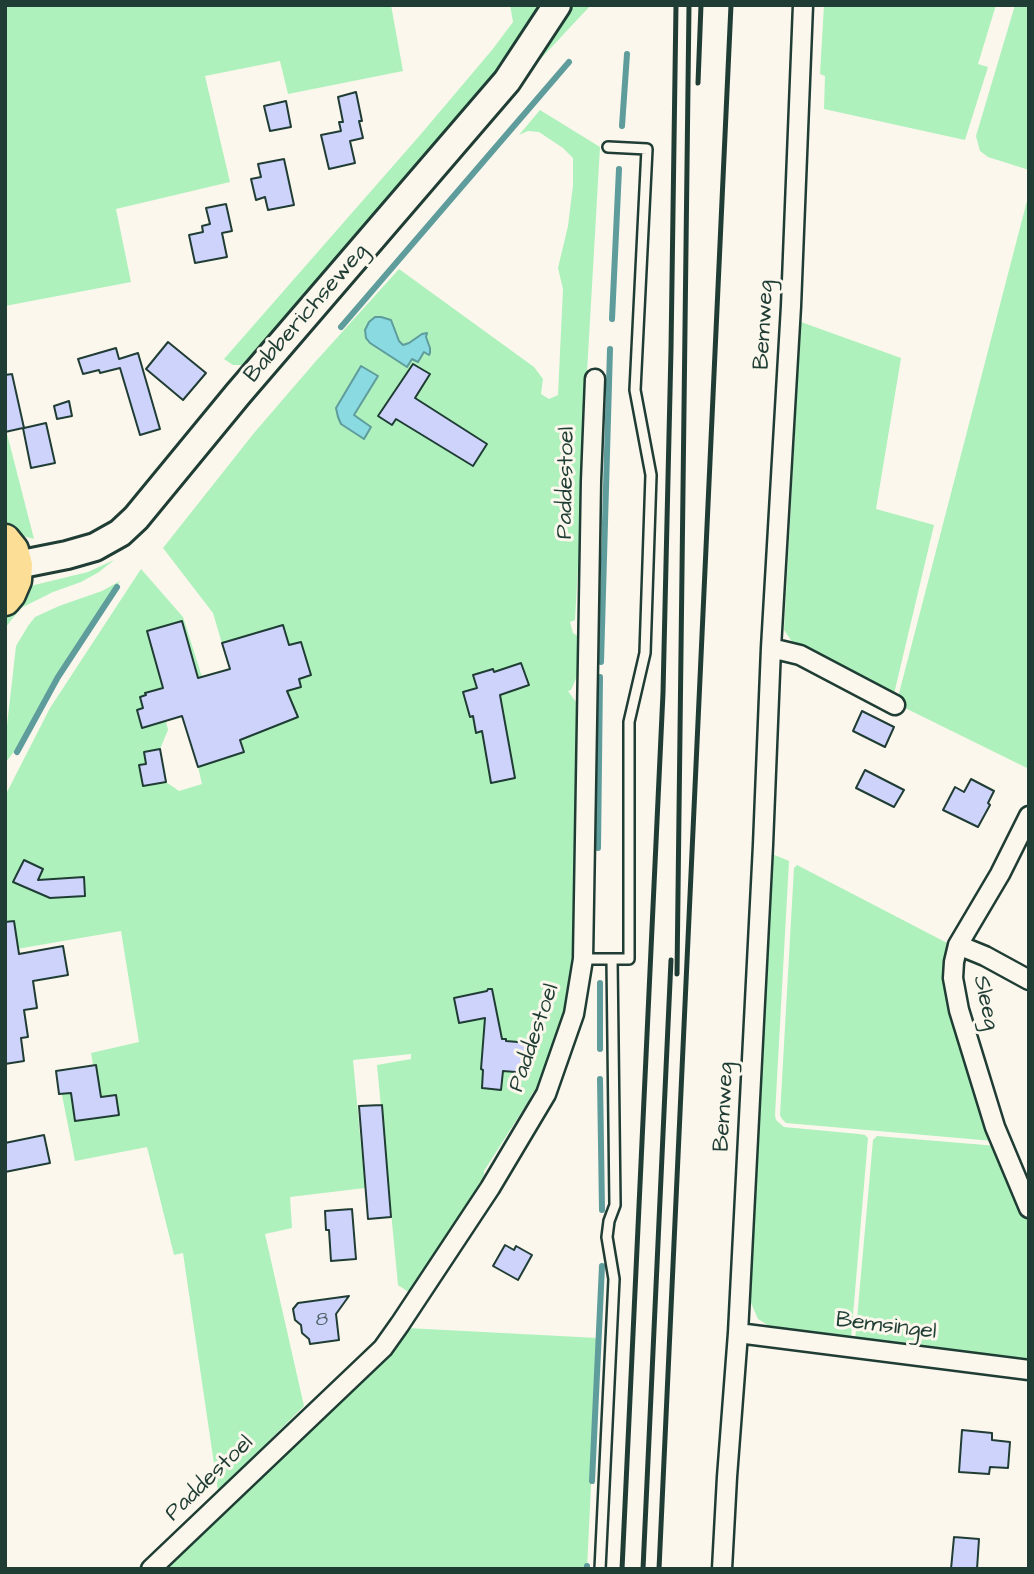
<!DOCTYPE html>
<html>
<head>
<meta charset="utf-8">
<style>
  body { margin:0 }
  #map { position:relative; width:1034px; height:1574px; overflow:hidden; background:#fbf7ec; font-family:"Architects Daughter",sans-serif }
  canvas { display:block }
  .frame { position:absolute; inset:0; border:7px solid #1f3d34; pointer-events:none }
</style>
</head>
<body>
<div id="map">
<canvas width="1034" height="1574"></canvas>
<div class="frame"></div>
</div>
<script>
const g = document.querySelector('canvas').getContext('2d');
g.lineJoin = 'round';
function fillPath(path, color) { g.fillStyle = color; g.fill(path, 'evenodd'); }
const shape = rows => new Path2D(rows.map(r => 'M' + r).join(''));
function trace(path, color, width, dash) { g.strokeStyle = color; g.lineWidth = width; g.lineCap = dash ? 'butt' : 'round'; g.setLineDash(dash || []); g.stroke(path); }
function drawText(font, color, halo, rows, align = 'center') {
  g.font = font + ' "Architects Daughter",sans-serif'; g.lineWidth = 6; g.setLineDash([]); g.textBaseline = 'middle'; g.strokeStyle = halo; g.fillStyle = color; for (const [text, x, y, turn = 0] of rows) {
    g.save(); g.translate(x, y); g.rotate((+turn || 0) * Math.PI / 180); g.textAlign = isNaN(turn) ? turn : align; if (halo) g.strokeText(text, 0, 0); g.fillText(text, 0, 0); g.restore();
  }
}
fillPath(shape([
  [8,5,391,5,403,71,288,94,280,61,205,76,230,182,116,209,131,282,5,306,5,12],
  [510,5,542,5,489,82,244,365,233,365,224,359,421,134,492,50,513,22],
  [571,5,591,5,533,67,564,19],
  [824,5,996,5,978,64,988,67,965,140,824,109,825,76,820,74],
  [1015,5,1029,5,1029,170,988,157,980,151,976,136],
  [540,110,600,147,584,424,582,494,575,620,570,622,573,633,580,638,578,674,571,690,568,691,579,706,580,922,570,997,556,1050,542,1085,533,1092,528,1102,484,1171,484,1175,416,1294,413,1295,398,1285,377,1065,411,1059,411,1054,353,1060,365,1188,290,1197,292,1228,265,1234,304,1406,218,1491,183,1253,174,1255,147,1147,75,1161,61,1090,94,1071,91,1053,139,1042,121,931,5,951,5,796,50,708,141,569,183,617,202,677,145,693,146,695,140,697,143,708,137,710,154,724,166,721,168,730,160,749,144,752,146,764,139,765,148,774,150,785,166,782,179,791,202,784,198,767,244,752,233,717,240,705,213,613,163,548,254,433,316,361,399,269,534,367,543,379,541,394,549,399,558,395,563,289,558,268,568,226,573,185,573,158,563,148,539,132,528,131,519,135],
  [1029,193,1029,769,899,705,897,701],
  [801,322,901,358,876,509,934,525,894,694,793,643,784,630],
  [5,426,34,539,16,534,5,523],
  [114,560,99,572,81,582,53,592,21,608,5,628,5,609,22,588,88,572],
  [120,581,55,680,17,748,5,763,5,743,16,646,28,626,35,617,59,606,102,591],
  [770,853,789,861,775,1115,776,1120,784,1127,859,1134,865,1135,868,1138,851,1339,796,1332,769,1326,758,1319,751,1303,749,1286],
  [797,865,951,945,993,1141,786,1123,782,1119,780,1115,794,868],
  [877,1136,997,1146,1029,1221,1029,1361,855,1341,873,1140],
  [407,1328,598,1338,587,1569,167,1569,230,1506,337,1405,397,1342]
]), '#aef1bc');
const water = shape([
  [375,317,381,317,391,320,399,341,403,345,409,343,422,334,427,333,426,337,430,348,430,353,429,355,424,352,418,362,412,359,407,367,370,343,366,338,365,330,369,322,375,317],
  [361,366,378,376,354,415,371,427,364,439,341,424,338,417,336,408,361,366]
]);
fillPath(water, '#89dbe1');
trace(water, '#5f9c9c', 2);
trace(shape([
  [622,126,627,54],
  [612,319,619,169],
  [341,327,569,62],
  [601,662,610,349],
  [17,752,58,677,117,587],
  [598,848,600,677],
  [600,1049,600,983],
  [600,1079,602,1210],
  [592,1481,602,1266],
  [587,1569,587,1566]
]), '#5f9c9c', 6);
const building = shape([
  [356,92,362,121,359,121,363,138,350,141,355,163,329,169,321,135,341,131,339,122,343,122,338,97,356,92],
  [286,101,291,127,270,131,264,106,286,101],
  [284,159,294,205,268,210,265,197,256,200,251,179,261,177,258,164,284,159],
  [226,204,232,231,222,233,227,257,195,263,189,235,203,232,202,226,210,224,206,208,226,204],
  [168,342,206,373,183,400,146,369,168,342],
  [116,348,119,359,138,353,160,429,140,435,120,368,100,373,99,370,83,374,78,359,116,348],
  [413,364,430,374,415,398,487,444,473,466,396,419,392,425,378,416,413,364],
  [12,374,24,428,46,423,55,463,31,468,23,428,5,432,5,375,12,374],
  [69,401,72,416,57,419,54,406,69,401],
  [182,621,198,678,230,669,222,643,283,625,289,645,301,642,311,675,299,679,301,687,287,691,298,717,240,740,244,752,198,767,182,716,142,728,137,710,143,708,140,697,146,695,145,693,163,688,147,631,182,621],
  [521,663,529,685,500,695,515,778,491,783,482,731,476,733,473,716,470,717,463,692,477,688,473,675,493,669,494,672,521,663],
  [862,711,894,727,885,747,853,731,862,711],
  [160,749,166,782,143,786,139,765,146,764,144,752,160,749],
  [865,770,904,790,894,807,856,788,865,770],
  [971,779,994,791,988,803,990,805,978,827,943,810,955,787,964,792,971,779],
  [24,860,43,869,38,880,84,877,85,896,50,898,13,882,24,860],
  [14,921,19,954,63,946,68,975,33,981,37,1008,24,1010,28,1037,21,1038,24,1061,5,1064,5,922,14,921],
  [488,989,492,989,502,1039,506,1039,506,1041,530,1043,528,1073,503,1071,501,1090,482,1088,483,1070,481,1069,485,1018,459,1023,454,998,487,991,488,989],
  [96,1065,101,1097,116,1095,119,1115,75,1121,71,1093,59,1094,56,1071,96,1065],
  [382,1105,391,1217,368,1219,359,1106,382,1105],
  [44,1135,50,1163,5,1172,5,1143,44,1135],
  [352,1209,356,1259,331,1261,329,1230,326,1230,325,1211,352,1209],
  [505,1245,514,1250,516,1246,532,1255,518,1280,493,1266,505,1245],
  [349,1296,336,1314,339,1340,310,1344,309,1339,302,1333,301,1325,295,1320,293,1309,298,1303,349,1296],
  [962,1430,992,1433,992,1440,1010,1442,1008,1468,990,1467,989,1474,959,1472,962,1430],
  [954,1537,979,1539,977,1569,951,1569,954,1537]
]);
fillPath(building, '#ced3fb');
trace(building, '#1f3d34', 2);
const lane = shape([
  [583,959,629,959,629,722,645,653,651,475,635,390,647,149,608,147],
  [600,1569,614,1279,607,1237,609,1221,615,1205,612,959]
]);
const street = shape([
  [771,648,800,655,895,705],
  [1029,816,1000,874,958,945,954,962,953,978,959,1010,995,1127,1029,1208],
  [958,945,985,956,1029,980],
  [738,1333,1029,1370],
  [151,1569,383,1348,400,1324,490,1188,546,1094,574,1014,583,959,591,481,595,379],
  [722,1569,727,1477,738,1333,763,845,771,648,791,306,803,5]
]);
const secondary = shape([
  [17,565,67,555,95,547,120,533,136,518,238,394,507,81,557,5]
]);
const primary = shape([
  [5,540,13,550,17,565,16,580,10,594,5,600]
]);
trace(lane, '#1f3d34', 14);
trace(street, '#1f3d34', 23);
trace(secondary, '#1f3d34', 32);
trace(primary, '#1f3d34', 35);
trace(lane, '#fbf7ec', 9);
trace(street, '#fbf7ec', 18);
trace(secondary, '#fbf7ec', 26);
trace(primary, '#fdde96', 30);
trace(shape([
  [698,83,701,5],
  [677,974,689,5],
  [622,1569,663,693,671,349,676,5],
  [643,1569,671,960],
  [659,1569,731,5]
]), '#1f3d34', 5);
drawText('19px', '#4b6266', null, [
  ["8",322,1321]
]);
drawText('23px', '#1f3d34', '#fbf7ec', [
  ["Babberichseweg",307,314,-49],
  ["Bemweg",765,325,-87],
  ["Paddestoel",567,483,-89],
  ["Sleeg",985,1003,78],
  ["Paddestoel",535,1038,-71],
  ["Bemweg",725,1107,-87],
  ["Bemsingel",886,1327,7],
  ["Paddestoel",210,1479,-44]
]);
</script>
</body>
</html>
